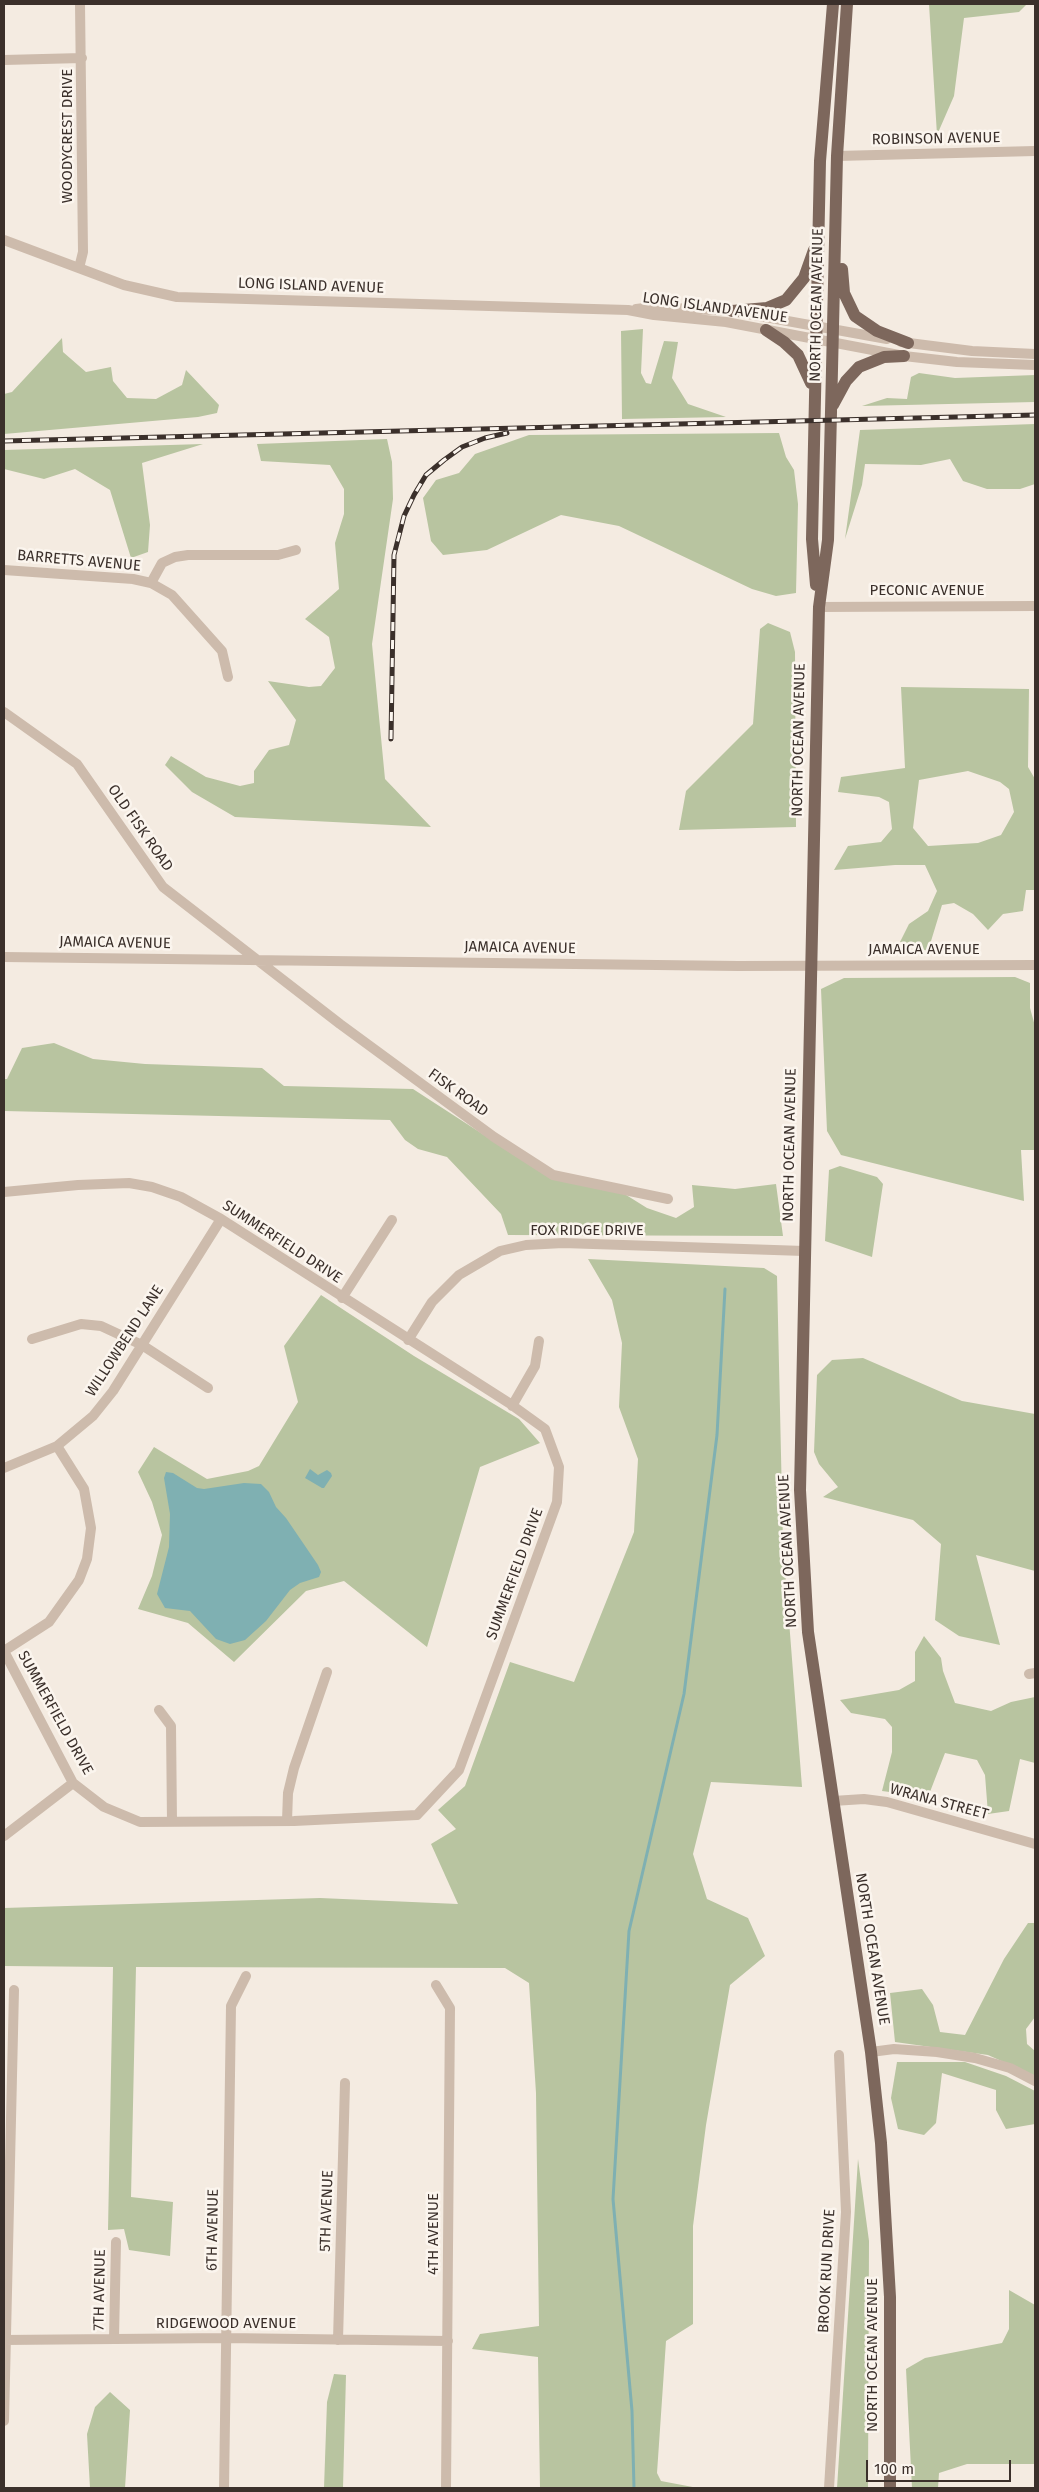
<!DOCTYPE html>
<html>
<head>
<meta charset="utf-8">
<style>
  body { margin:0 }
  #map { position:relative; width:1039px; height:2492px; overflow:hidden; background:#f4ebe1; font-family:"Fira Sans",sans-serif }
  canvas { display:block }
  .frame { position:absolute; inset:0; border:5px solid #3b302b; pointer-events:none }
  .scale { position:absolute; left:866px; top:2460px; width:145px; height:22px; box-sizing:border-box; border:2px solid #3b302b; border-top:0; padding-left:6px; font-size:15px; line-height:18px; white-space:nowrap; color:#3b302b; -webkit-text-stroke:4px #fbf5ee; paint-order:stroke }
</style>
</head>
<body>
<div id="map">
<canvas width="1039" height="2492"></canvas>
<div class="frame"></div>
<div class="scale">100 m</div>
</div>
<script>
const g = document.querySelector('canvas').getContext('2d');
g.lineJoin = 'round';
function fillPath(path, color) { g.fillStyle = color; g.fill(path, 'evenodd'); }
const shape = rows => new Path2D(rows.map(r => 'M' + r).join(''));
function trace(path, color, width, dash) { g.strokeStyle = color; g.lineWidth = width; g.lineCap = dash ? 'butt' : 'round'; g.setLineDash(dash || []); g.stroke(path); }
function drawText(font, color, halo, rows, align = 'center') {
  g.font = font + ' "Fira Sans",sans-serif'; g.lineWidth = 5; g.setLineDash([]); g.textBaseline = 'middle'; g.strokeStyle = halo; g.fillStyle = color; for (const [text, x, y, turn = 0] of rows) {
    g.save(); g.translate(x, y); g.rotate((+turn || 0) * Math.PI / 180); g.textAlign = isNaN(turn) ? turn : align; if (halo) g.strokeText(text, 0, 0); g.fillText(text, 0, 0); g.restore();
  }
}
fillPath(shape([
  [929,4,1027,4,1019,12,964,18,954,96,937,135],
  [643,329,641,373,646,383,651,384,664,341,678,342,672,378,688,404,726,417,622,419,621,331],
  [62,338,63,352,86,372,111,367,113,381,127,398,156,399,182,385,186,370,219,405,217,413,198,417,4,434,4,394,12,392],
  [919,373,955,378,1035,375,1035,402,862,406,887,398,907,399,911,377],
  [1035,424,1035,484,1020,489,987,489,963,481,950,459,921,465,865,464,862,485,845,539,860,430],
  [779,433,786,457,794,470,798,504,796,593,776,596,752,589,619,526,561,515,487,550,443,555,431,541,423,498,436,480,459,473,475,454,529,435],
  [387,439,392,462,393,499,372,644,385,779,431,827,235,817,192,792,165,765,171,756,206,777,240,786,254,783,254,771,269,750,289,745,296,720,268,681,309,687,321,686,335,668,329,637,305,619,339,589,335,543,344,514,344,489,330,465,261,461,257,444],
  [203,444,142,463,150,525,148,552,131,558,110,490,75,469,44,479,4,469,4,450],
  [768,623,790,632,795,652,796,827,679,830,686,791,753,724,760,629],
  [901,687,1029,689,1028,767,1035,779,1035,890,1026,890,1023,911,1003,914,988,930,973,914,954,903,942,905,928,951,900,942,909,924,928,911,937,891,925,865,895,865,834,870,848,846,881,842,892,829,889,802,879,797,838,792,841,777,905,768],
  [968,771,1000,782,1009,789,1014,812,1001,835,978,843,928,846,913,828,919,780],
  [1015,977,1030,983,1030,1008,1035,1026,1035,1150,1021,1150,1024,1201,841,1155,827,1131,821,989,844,978],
  [54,1043,93,1059,145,1064,262,1068,284,1086,413,1089,552,1179,623,1193,647,1208,676,1218,694,1207,692,1185,735,1189,776,1184,783,1236,508,1235,501,1214,447,1157,418,1149,405,1140,390,1120,4,1111,4,1079,7,1079,22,1048],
  [840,1166,877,1177,883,1184,872,1257,825,1241,829,1170],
  [588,1259,764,1268,777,1276,783,1544,802,1787,711,1782,693,1854,707,1899,748,1918,765,1956,730,1985,706,2125,693,2226,693,2324,666,2341,657,2473,661,2481,698,2488,540,2488,538,2357,472,2349,480,2334,539,2326,536,2093,529,1983,505,1968,136,1967,131,2197,173,2202,170,2256,129,2250,124,2229,108,2230,113,1967,4,1966,4,1908,320,1898,458,1904,431,1844,456,1829,438,1810,465,1786,510,1662,574,1682,634,1532,638,1459,619,1407,622,1343,612,1300],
  [321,1295,414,1356,519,1419,540,1443,480,1467,427,1647,344,1581,306,1591,234,1662,188,1623,138,1609,152,1576,162,1535,152,1502,138,1472,154,1447,207,1479,248,1471,259,1466,298,1402,284,1346],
  [863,1358,962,1401,1035,1414,1035,1571,976,1555,1000,1645,959,1636,935,1620,941,1544,913,1520,823,1497,838,1487,819,1464,814,1452,817,1375,832,1360],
  [924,1636,941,1658,943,1671,955,1703,991,1711,1011,1702,1035,1697,1035,1763,1020,1759,1009,1811,988,1814,985,1775,977,1760,945,1753,928,1797,882,1791,892,1752,892,1727,885,1719,851,1713,840,1700,899,1690,915,1681,915,1652],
  [1028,1923,1035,1923,1035,2017,1026,2029,1027,2044,1035,2051,1035,2076,988,2055,895,2042,890,1993,922,1989,933,2005,940,2032,965,2035,1004,1959],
  [897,2062,965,2062,1006,2076,1035,2091,1035,2124,1006,2129,996,2110,996,2090,942,2073,936,2123,924,2135,898,2129,891,2098],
  [858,2159,869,2241,868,2488,837,2488],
  [1009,2290,1035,2305,1035,2464,967,2464,939,2473,938,2488,912,2488,906,2369,925,2358,1002,2343,1009,2329],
  [334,2374,346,2375,343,2488,324,2488,327,2402],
  [110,2392,130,2410,125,2488,90,2488,87,2434,95,2407]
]), '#b8c4a0');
fillPath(shape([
  [310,1469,318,1475,327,1470,331,1473,332,1476,324,1488,322,1488,305,1478],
  [166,1472,173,1473,197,1488,204,1489,244,1483,261,1484,269,1492,276,1507,286,1518,318,1565,321,1572,319,1577,300,1583,290,1590,266,1621,245,1640,230,1644,216,1639,190,1611,165,1608,157,1594,169,1547,170,1514,164,1478]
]), '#7fb0b2');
trace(shape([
  [634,2488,632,2411,613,2199,629,1931,684,1694,717,1435,725,1289]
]), '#7fb0b2', 3);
trace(shape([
  [4,60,82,58],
  [837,156,1035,151],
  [4,240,124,285,177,297,628,310,654,315,726,322,904,356,957,362,1035,365],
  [79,268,83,252,80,4],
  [636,309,653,307,732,311,887,339],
  [901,342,972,351,1035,354],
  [4,570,133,579,151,583,172,595,222,651,228,677],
  [151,583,162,563,175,557,188,555,278,555,296,550],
  [819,607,1035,606],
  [4,712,77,764,163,887,340,1024,494,1137,553,1175,668,1199],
  [4,957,738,966,1035,965],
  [4,1192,78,1185,129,1183,152,1187,181,1197,221,1219,509,1403,545,1429,559,1467,557,1502,459,1770,417,1815,294,1821,140,1822,104,1807,73,1783,4,1651],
  [342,1298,392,1220],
  [32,1339,81,1324,101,1326,142,1345,208,1388],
  [408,1340,432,1302,459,1275,500,1251,526,1245,563,1243,804,1251],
  [512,1406,535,1366,539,1341],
  [4,1468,57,1446,93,1416,113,1391,221,1219],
  [4,1651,49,1622,79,1580,87,1559,91,1528,84,1489,57,1446],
  [1029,1674,1035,1673],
  [159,1710,171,1726,172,1822],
  [833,1801,864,1799,887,1802,1035,1844],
  [287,1821,288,1793,294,1768,327,1672],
  [4,1836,73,1783],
  [436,1985,450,2008,446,2488],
  [871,2052,894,2049,937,2052,975,2058,1010,2068,1035,2081],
  [114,2339,116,2242],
  [4,2340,226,2338,448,2341],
  [338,2340,345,2083],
  [4,2421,14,1990],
  [224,2488,231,2006,246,1976],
  [829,2488,846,2212,839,2055]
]), '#cdbbac', 10);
trace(shape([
  [847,4,837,156,828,540,819,607,800,1490,808,1632,871,2052,881,2143,890,2297,890,2488],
  [842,269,844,293,855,316,877,331,908,343],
  [732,311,767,308,786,300,804,278,814,250],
  [766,330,784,342,798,355,811,383],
  [833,405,846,381,859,367,884,357,904,356],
  [816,585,812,539,820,161,833,4]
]), '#7d675c', 12);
const rail = shape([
  [4,441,1035,415],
  [391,739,394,555,404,516,414,495,426,475,444,460,462,447,485,438,507,433]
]);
trace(rail, '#3b302b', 5);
trace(rail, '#fbf5ee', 3, [9]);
drawText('15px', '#3b302b', '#fbf5ee', [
  ["WOODYCREST DRIVE",68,136,-90],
  ["ROBINSON AVENUE",936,139,-1],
  ["LONG ISLAND AVENUE",311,286,2],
  ["NORTH OCEAN AVENUE",817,305,-89],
  ["LONG ISLAND AVENUE",715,308,8],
  ["BARRETTS AVENUE",79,561,5],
  ["PECONIC AVENUE",927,591],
  ["NORTH OCEAN AVENUE",799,740,-89],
  ["OLD FISK ROAD",140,828,55],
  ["JAMAICA AVENUE",115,943,1],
  ["JAMAICA AVENUE",520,948,1],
  ["JAMAICA AVENUE",924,950],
  ["FISK ROAD",458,1093,36],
  ["NORTH OCEAN AVENUE",790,1145,-89],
  ["FOX RIDGE DRIVE",587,1231],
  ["SUMMERFIELD DRIVE",282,1242,33],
  ["WILLOWBEND LANE",125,1341,-57],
  ["NORTH OCEAN AVENUE",788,1551,-93],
  ["SUMMERFIELD DRIVE",515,1574,-70],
  ["SUMMERFIELD DRIVE",55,1713,61],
  ["WRANA STREET",939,1802,15],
  ["NORTH OCEAN AVENUE",872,1949,81],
  ["5TH AVENUE",327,2211,-88],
  ["6TH AVENUE",213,2230,-89],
  ["4TH AVENUE",434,2234,-90],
  ["BROOK RUN DRIVE",827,2271,-87],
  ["7TH AVENUE",100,2290,-89],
  ["RIDGEWOOD AVENUE",226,2324],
  ["NORTH OCEAN AVENUE",873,2355,-90]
]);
</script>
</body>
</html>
